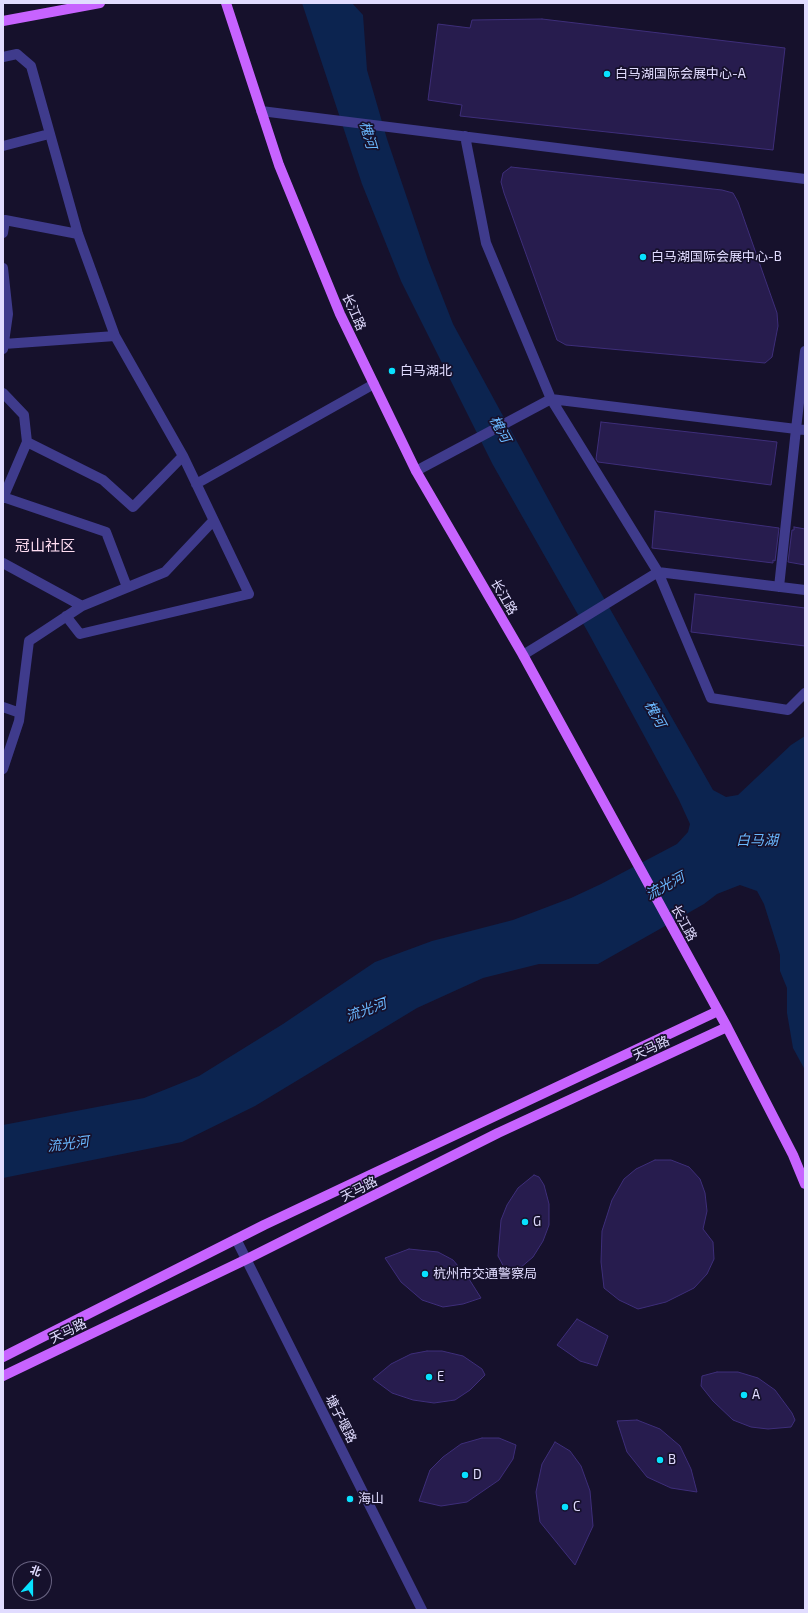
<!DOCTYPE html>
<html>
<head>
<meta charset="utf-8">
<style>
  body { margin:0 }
  #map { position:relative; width:808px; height:1613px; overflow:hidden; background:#16112c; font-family:"Exo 2","Noto Sans SC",sans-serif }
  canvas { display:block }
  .frame { position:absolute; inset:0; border:4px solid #e1dcff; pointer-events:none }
  .north { position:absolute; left:12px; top:1561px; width:40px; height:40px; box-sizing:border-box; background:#16112c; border:1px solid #676280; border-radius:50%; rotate:21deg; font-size:11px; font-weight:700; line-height:16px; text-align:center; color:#e1dcff }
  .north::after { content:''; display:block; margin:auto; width:14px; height:18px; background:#08e2ff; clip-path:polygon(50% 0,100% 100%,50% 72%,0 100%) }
</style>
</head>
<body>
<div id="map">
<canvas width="808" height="1613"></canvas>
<div class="frame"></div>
<div class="north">北</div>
</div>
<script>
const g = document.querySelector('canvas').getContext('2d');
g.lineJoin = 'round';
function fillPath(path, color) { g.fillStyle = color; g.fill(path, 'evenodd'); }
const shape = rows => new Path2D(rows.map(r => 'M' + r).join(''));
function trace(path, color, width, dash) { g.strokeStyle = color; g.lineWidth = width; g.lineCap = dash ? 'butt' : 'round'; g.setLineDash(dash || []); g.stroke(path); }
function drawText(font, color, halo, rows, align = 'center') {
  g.font = font + ' "Exo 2","Noto Sans SC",sans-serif'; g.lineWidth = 3.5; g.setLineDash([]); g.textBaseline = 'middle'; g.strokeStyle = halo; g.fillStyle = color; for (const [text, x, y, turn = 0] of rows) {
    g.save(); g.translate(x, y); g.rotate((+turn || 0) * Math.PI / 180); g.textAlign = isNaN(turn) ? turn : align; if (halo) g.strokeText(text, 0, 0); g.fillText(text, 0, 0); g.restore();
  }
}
fillPath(shape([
  [302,3,352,3,363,15,367,70,387,139,428,260,453,324,564,528,713,790,726,797,738,795,791,745,805,736,805,1070,793,1048,787,1013,787,988,780,971,780,955,764,904,757,891,740,885,717,894,704,904,598,964,539,964,483,978,417,1008,255,1106,182,1142,3,1178,3,1125,144,1098,199,1076,283,1024,375,962,432,941,513,920,571,898,601,884,677,844,688,832,690,824,679,800,589,634,493,465,401,281,362,184]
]), '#0c2450');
const building = shape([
  [542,19,785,48,773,150,460,116,462,105,428,100,438,24,470,28,472,20,542,19],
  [511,167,722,190,733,193,738,202,777,313,778,326,772,357,765,363,566,345,557,340,504,193,501,182,503,173,511,167],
  [601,422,777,442,771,485,598,462,596,459,601,422],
  [655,511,779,528,775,561,773,560,773,563,652,548,655,511],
  [794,527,805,529,805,565,788,562,792,530,794,530,794,527],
  [695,594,805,608,805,646,691,632,695,594],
  [655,1160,671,1160,689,1167,700,1179,705,1193,707,1211,703,1229,713,1242,714,1259,707,1274,694,1288,666,1302,638,1309,619,1300,604,1288,601,1262,602,1231,612,1200,624,1179,636,1169,655,1160],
  [534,1175,539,1177,544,1185,549,1204,549,1225,543,1241,533,1257,513,1274,506,1271,498,1256,501,1220,507,1205,518,1188,534,1175],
  [409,1249,438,1252,453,1260,469,1279,481,1298,463,1304,443,1307,422,1300,401,1282,385,1258,409,1249],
  [577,1319,608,1336,597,1366,580,1361,557,1345,577,1319],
  [427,1351,442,1351,463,1356,482,1369,485,1375,470,1390,455,1400,434,1403,413,1400,392,1393,373,1379,391,1364,411,1354,427,1351],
  [717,1372,738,1372,758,1378,775,1390,792,1413,795,1420,791,1427,768,1429,751,1427,733,1420,713,1401,701,1386,702,1376,717,1372],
  [637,1420,660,1429,680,1446,691,1469,697,1492,671,1488,647,1477,627,1452,617,1421,637,1420],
  [482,1438,499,1438,516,1445,513,1459,499,1480,467,1502,441,1506,419,1501,430,1470,443,1457,461,1444,482,1438],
  [555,1442,570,1451,581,1466,590,1491,593,1526,575,1565,540,1522,536,1492,542,1464,555,1442]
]);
fillPath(building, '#271c4e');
trace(building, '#3e2e7a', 1);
trace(shape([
  [3,57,17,54,31,66,78,234,115,336,183,456,249,594,80,634,66,616],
  [261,111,805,179],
  [465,136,486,243,551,399,658,572,711,698,788,710,805,693],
  [3,146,49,134],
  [3,233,5,220,78,234],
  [3,268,8,314,3,349],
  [4,344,115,336],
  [3,393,24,415,27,442,3,498],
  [27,442,103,480,133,507,183,456],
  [416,471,551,399,796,429,805,351],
  [196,484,374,384],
  [3,497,106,532,127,587],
  [3,563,82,606],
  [779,587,796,429,805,430],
  [523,655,658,572,805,590],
  [3,707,20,713],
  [3,769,19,721,29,641,82,606,165,572,213,521],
  [236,1239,422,1610]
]), '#3f3b8c', 10);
trace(shape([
  [226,3,279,165,340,314,416,471,523,655,727,1027,793,1155,805,1184],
  [3,21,100,3],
  [3,1357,264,1225,718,1011],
  [3,1376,247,1259,498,1133,727,1027]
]), '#c763ff', 10);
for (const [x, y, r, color] of [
  [607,74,4,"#08e2ff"],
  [643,257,4,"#08e2ff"],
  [392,371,4,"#08e2ff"],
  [525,1222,4,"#08e2ff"],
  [425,1274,4,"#08e2ff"],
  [429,1377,4,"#08e2ff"],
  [744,1395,4,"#08e2ff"],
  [660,1460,4,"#08e2ff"],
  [465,1475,4,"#08e2ff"],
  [350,1499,4,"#08e2ff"],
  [565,1507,4,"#08e2ff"]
]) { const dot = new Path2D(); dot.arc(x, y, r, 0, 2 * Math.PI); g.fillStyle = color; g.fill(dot); trace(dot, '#16112c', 1.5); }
drawText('13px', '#e1dcff', '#16112c', [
  ["白马湖国际会展中心-A",615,74],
  ["白马湖国际会展中心-B",651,257],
  ["白马湖北",400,371],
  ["G",533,1222],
  ["杭州市交通警察局",433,1274],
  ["E",437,1377],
  ["A",752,1395],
  ["B",668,1460],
  ["D",473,1475],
  ["海山",358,1499],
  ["C",573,1507]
], 'left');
drawText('13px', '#e1dcff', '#16112c', [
  ["长江路",354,312,66],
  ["长江路",504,597,60],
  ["长江路",684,923,61],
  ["天马路",651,1048,-25],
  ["天马路",359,1189,-27],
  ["天马路",68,1331,-26],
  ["塘子堰路",341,1419,63]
]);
drawText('italic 14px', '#6ab8ff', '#16112c', [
  ["槐河",368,135,74],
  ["槐河",500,429,61],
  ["槐河",655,714,61],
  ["白马湖",757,840],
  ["流光河",665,886,-28],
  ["流光河",366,1010,-20],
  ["流光河",68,1144,-7]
]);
drawText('15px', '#ffdef2', '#16112c', [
  ["冠山社区",45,546]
]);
</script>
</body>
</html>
